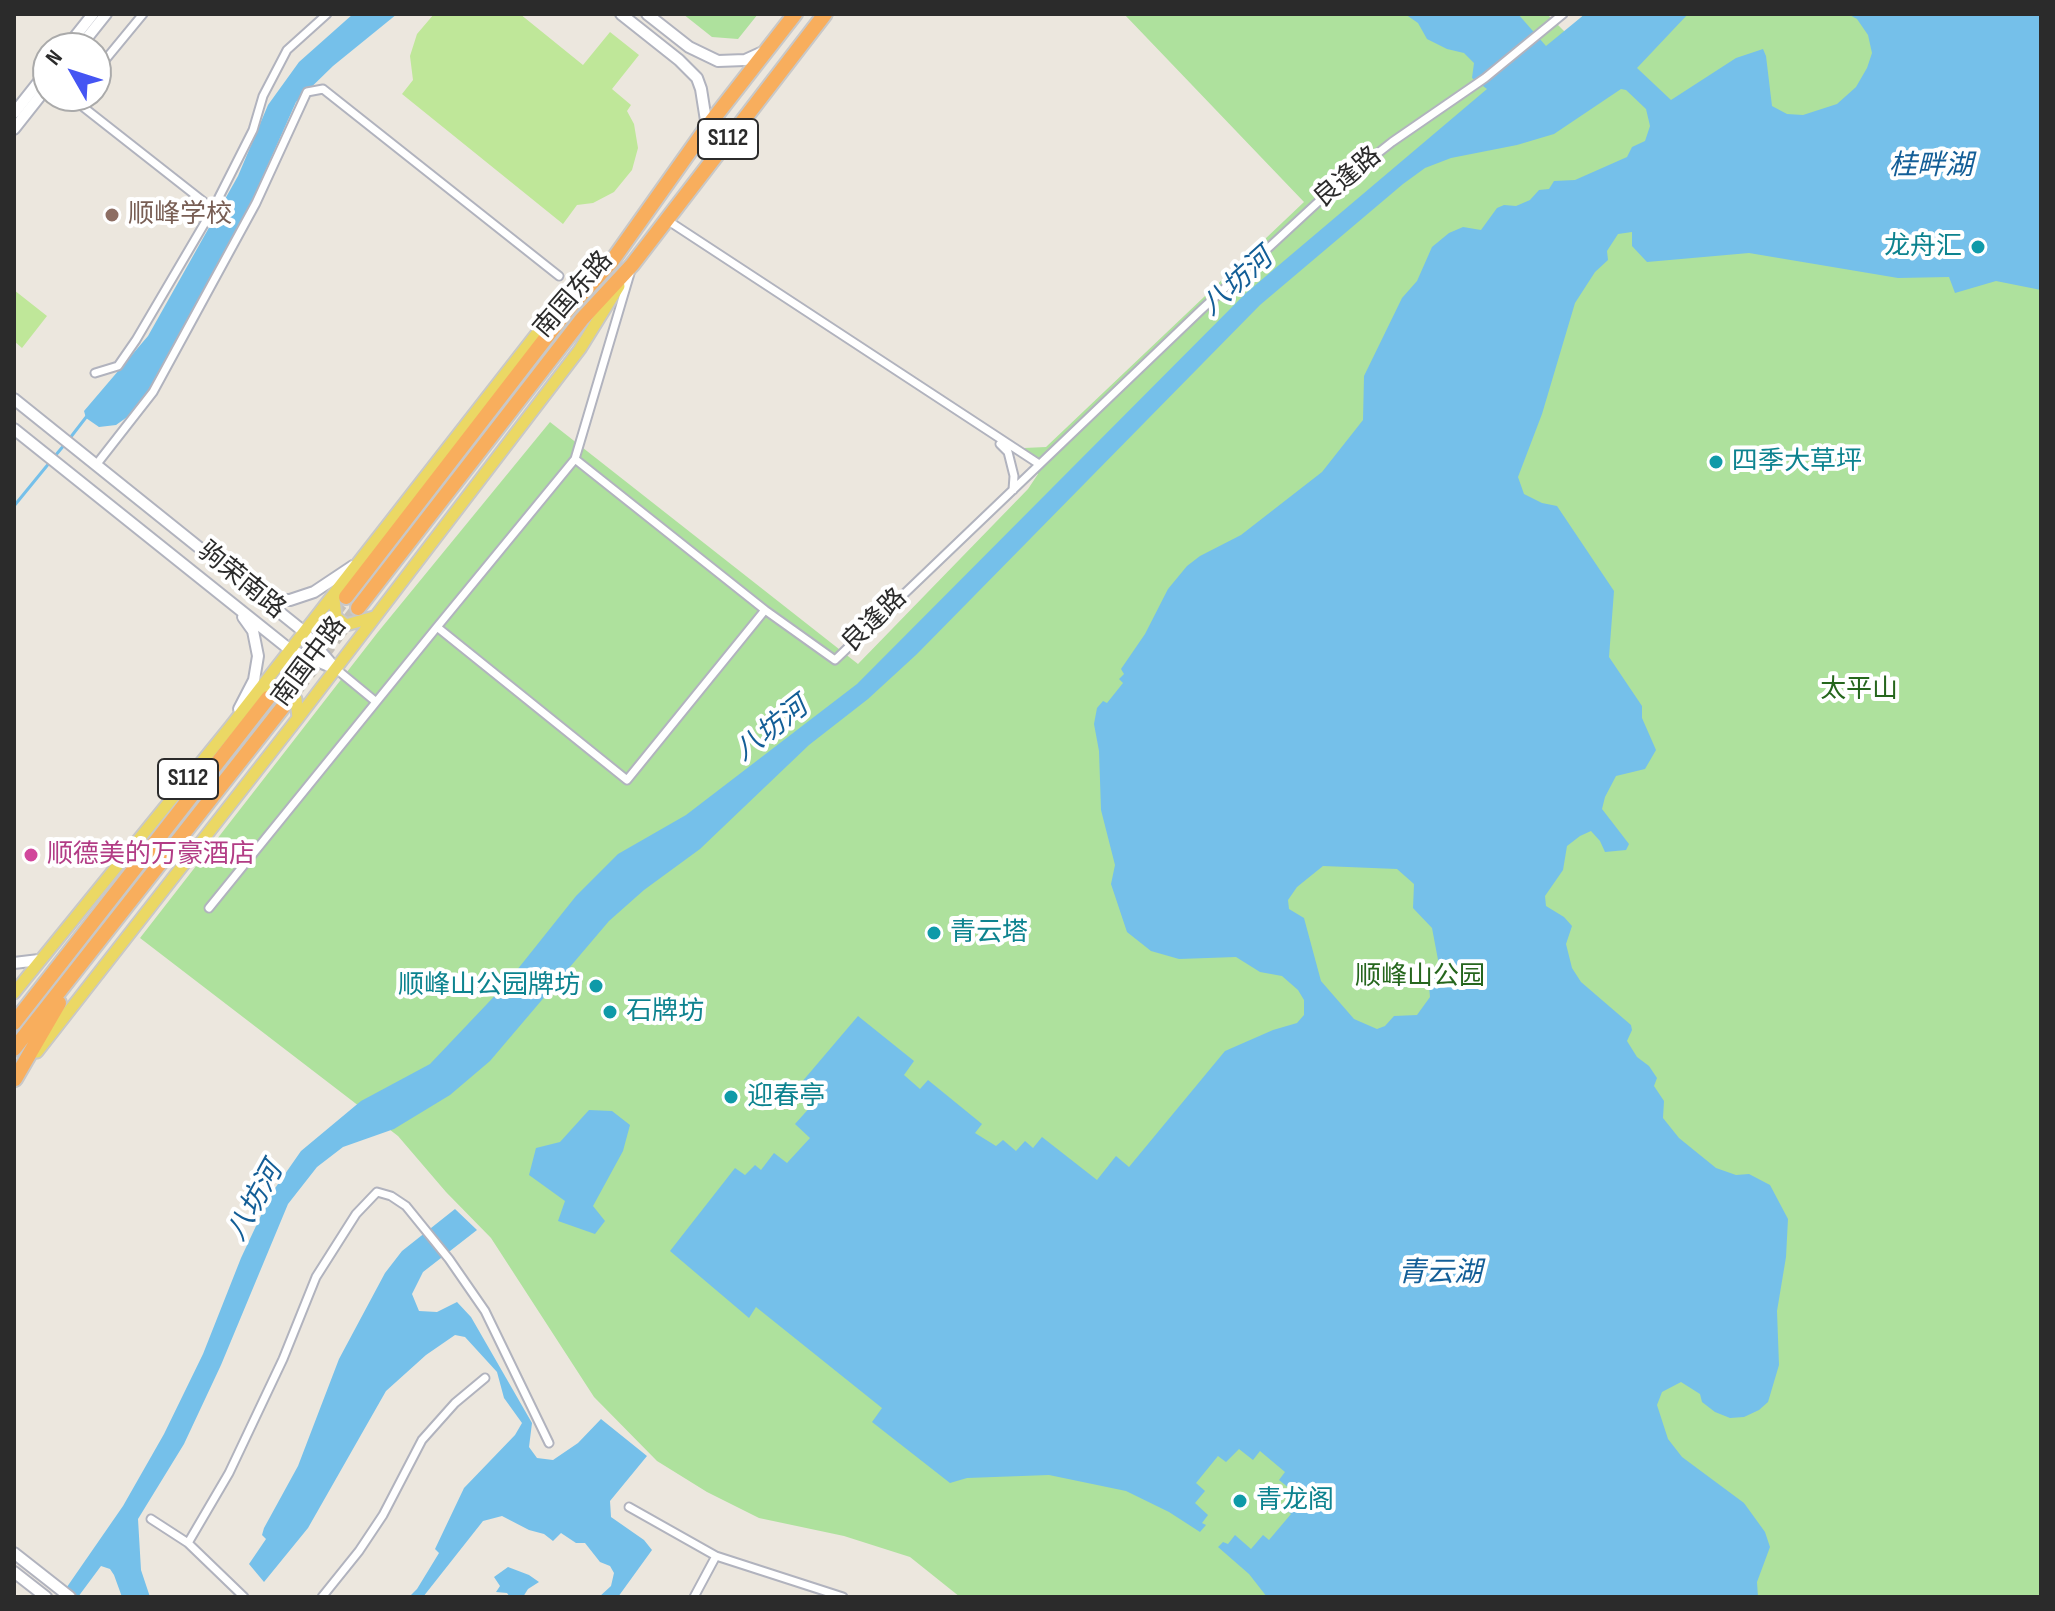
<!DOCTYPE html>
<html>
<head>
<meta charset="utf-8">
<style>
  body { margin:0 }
  #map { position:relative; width:2055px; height:1611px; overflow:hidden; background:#ece7de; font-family:"Sofia Sans Condensed",sans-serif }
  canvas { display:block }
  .frame { position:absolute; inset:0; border:16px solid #2b2b2b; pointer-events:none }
  .north { position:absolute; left:32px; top:32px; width:80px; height:80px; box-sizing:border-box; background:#fff; border:2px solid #aaa; border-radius:50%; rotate:309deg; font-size:22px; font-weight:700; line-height:32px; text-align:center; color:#2b2b2b }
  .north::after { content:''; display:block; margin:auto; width:28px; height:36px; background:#4555f3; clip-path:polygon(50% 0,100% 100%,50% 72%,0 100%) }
</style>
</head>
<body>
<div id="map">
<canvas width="2055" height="1611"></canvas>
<div class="frame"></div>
<div class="north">N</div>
</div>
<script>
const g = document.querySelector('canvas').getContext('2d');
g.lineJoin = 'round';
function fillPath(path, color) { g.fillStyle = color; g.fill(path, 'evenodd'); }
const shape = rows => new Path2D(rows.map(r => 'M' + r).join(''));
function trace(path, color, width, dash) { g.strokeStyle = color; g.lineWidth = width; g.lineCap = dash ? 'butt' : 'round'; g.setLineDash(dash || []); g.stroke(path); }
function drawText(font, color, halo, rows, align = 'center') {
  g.font = font + ' "Sofia Sans Condensed","Noto Sans SC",sans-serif'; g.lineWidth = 8; g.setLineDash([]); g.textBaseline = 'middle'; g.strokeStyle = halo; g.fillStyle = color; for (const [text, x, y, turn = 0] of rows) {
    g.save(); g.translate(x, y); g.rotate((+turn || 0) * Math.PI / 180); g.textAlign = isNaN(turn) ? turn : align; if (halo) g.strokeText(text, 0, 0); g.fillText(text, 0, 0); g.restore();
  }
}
fillPath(shape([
  [683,14,758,14,738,39,712,37],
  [1124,14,1547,14,1565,32,1585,14,2041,14,2041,1597,960,1597,910,1557,844,1536,759,1518,707,1492,657,1461,594,1397,491,1238,446,1192,398,1136,140,938,378,632,550,422,858,664,1028,489,1038,474,1024,448,1046,447,1304,202]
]), '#aee19d');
fillPath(shape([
  [434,14,520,14,583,65,610,32,639,55,612,89,631,105,627,111,634,124,638,148,632,170,614,192,593,203,577,205,563,224,402,94,413,80,410,56,417,34],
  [14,290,47,316,22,348,14,341]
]), '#bfe799');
fillPath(shape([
  [353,14,397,14,333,66,296,102,252,201,176,341,156,384,130,415,116,425,99,427,86,418,84,411,148,336,238,176,268,105,299,62],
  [1405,14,1518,14,1546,46,1585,14,1688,14,1637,68,1671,100,1736,58,1763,49,1766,56,1772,106,1787,114,1803,115,1837,104,1856,87,1867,68,1872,53,1868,35,1857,19,1848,14,2041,14,2041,290,1996,281,1955,293,1949,277,1898,278,1749,253,1647,262,1632,246,1632,232,1618,234,1607,251,1608,260,1595,272,1575,303,1542,414,1518,477,1524,494,1542,503,1557,506,1614,591,1609,657,1642,706,1642,718,1656,750,1645,769,1616,776,1605,797,1602,809,1629,844,1626,850,1605,852,1600,841,1591,831,1580,836,1567,846,1563,870,1545,896,1546,906,1564,917,1572,926,1566,944,1572,968,1581,982,1631,1025,1632,1030,1627,1041,1637,1057,1649,1066,1657,1078,1654,1086,1664,1101,1663,1118,1679,1138,1716,1168,1736,1175,1749,1174,1770,1185,1788,1219,1786,1257,1777,1311,1779,1365,1768,1402,1759,1410,1744,1417,1730,1418,1715,1412,1702,1402,1700,1394,1681,1382,1662,1392,1657,1405,1668,1439,1682,1457,1744,1503,1765,1532,1770,1547,1757,1582,1758,1597,1267,1597,1249,1574,1218,1547,1223,1542,1228,1544,1235,1535,1251,1549,1263,1535,1269,1540,1291,1514,1282,1506,1294,1492,1279,1480,1285,1472,1260,1451,1253,1460,1239,1449,1226,1462,1218,1456,1196,1483,1205,1491,1195,1503,1208,1515,1202,1523,1206,1525,1200,1532,1169,1512,1126,1491,1049,1475,967,1478,950,1483,872,1422,882,1408,756,1307,749,1318,670,1251,735,1168,745,1175,755,1165,761,1170,774,1153,787,1163,810,1138,795,1124,812,1105,809,1101,814,1094,801,1083,858,1016,914,1061,904,1075,920,1089,928,1080,982,1124,975,1133,996,1146,1003,1140,1016,1151,1025,1141,1033,1148,1042,1137,1097,1180,1116,1156,1129,1167,1225,1051,1273,1030,1297,1023,1304,1015,1304,1000,1298,990,1282,976,1260,972,1236,957,1179,959,1151,951,1127,932,1111,884,1115,865,1101,810,1099,751,1094,724,1097,708,1103,701,1107,703,1123,683,1119,679,1124,674,1121,669,1145,634,1168,589,1187,566,1200,556,1241,535,1322,472,1363,420,1364,376,1402,298,1417,281,1432,247,1449,233,1463,227,1481,230,1497,208,1504,205,1516,206,1530,200,1539,190,1549,189,1554,181,1575,180,1627,157,1632,147,1645,141,1650,126,1646,109,1626,90,1621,89,1554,134,1517,145,1451,158,1425,168,1403,184,1260,305,917,654,868,699,809,745,700,849,644,890,609,921,490,1061,450,1095,394,1129,343,1147,317,1167,288,1204,221,1365,184,1444,138,1519,141,1570,150,1597,122,1597,114,1575,110,1569,101,1566,78,1597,60,1597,123,1506,164,1434,203,1354,241,1258,271,1194,301,1151,361,1101,430,1064,505,985,576,896,618,854,686,815,857,684,1246,293,1487,89,1472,78,1474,63,1464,53,1447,49,1427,39,1418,23],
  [1323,866,1397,869,1414,884,1413,908,1432,928,1439,965,1428,976,1430,997,1417,1015,1394,1016,1385,1026,1377,1029,1354,1019,1321,981,1304,918,1289,909,1288,900,1297,887],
  [589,1110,612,1111,630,1125,623,1151,593,1206,605,1221,595,1234,558,1221,565,1201,529,1175,536,1148,560,1142],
  [455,1209,477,1230,423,1272,412,1294,419,1311,437,1312,457,1302,471,1317,532,1423,529,1447,537,1458,553,1460,578,1443,601,1419,647,1456,610,1501,611,1517,644,1540,652,1550,618,1597,599,1597,611,1586,614,1573,610,1566,600,1562,585,1543,576,1543,561,1533,553,1541,544,1534,529,1530,502,1516,483,1521,423,1597,409,1597,417,1589,439,1553,435,1549,464,1488,515,1435,522,1423,504,1398,497,1372,465,1337,455,1335,426,1355,386,1391,308,1528,264,1582,249,1564,266,1539,262,1535,264,1528,298,1466,339,1359,385,1273,402,1251],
  [508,1567,529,1575,539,1582,528,1589,523,1597,510,1597,507,1593,496,1592,500,1586,494,1577]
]), '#75c0ea');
trace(shape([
  [70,438,87,416],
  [55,456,65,444],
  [14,506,50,462]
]), '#75c0ea', 3);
trace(shape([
  [268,698,346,597],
  [283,707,358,608]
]), '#c5c1ba', 14, [14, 7]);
const street = shape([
  [96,71,143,14],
  [76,96,73,99,213,209],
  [667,220,1039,464],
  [95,373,118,366,136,340,213,209,253,130,263,96,287,50,327,14],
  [1000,444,1008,452,1014,476,1013,490],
  [575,459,765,610],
  [96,465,153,392,256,203,307,92,323,89,559,276],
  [437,627,575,459,631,270],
  [335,668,375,701],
  [209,908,437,627,627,780,765,610,835,660,1201,310,1330,191,1392,142,1485,78,1563,14],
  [629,1507,716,1556,843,1597],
  [151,1519,188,1543,244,1597],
  [188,1543,229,1473,283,1359,316,1277,356,1214,377,1192,391,1196,406,1206,449,1259,485,1311,549,1443],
  [322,1597,359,1551,383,1515,422,1440,455,1403,485,1378],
  [694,1597,716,1556]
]);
const secondary = shape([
  [621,14,679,60,697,78,701,89,707,127],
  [647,14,689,47,718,61,745,60,767,50],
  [66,48,93,14],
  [79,48,106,14],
  [14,113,48,70],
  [14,129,48,86],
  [14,399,303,631,335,668],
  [14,429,289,649,331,667],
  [260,591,280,600,290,600,314,592,353,566],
  [239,709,254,680,258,656,253,631,243,617],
  [14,963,39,960],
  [14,1553,70,1597],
  [14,1572,46,1597]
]);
const primary = shape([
  [337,593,334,599,336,617,346,625,374,617],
  [261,693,272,684,285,687,296,699,298,718],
  [14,993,230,727,552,314,574,295],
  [37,1052,298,718,580,349,619,286]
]);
const highway = shape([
  [346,597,569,308,612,261,707,127,795,14],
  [358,608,582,319,632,265,825,14],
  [14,1023,268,698],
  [14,1049,283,707],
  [15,1079,59,1003]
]);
trace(street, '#b1b3be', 11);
trace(secondary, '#b1b3be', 14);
trace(primary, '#c8c8c8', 15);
trace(highway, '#c8c8c8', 18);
trace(street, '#fff', 7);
trace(secondary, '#fff', 10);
trace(primary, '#ebd864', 11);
trace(highway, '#f8ae5d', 14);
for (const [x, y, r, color] of [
  [112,215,8,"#8d6e63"],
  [1978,247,8,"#0f9aa8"],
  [1716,462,8,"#0f9aa8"],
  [31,855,8,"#d1479c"],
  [934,933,8,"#0f9aa8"],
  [596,986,8,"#0f9aa8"],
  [610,1012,8,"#0f9aa8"],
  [731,1097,8,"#0f9aa8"],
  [1240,1501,8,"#0f9aa8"]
]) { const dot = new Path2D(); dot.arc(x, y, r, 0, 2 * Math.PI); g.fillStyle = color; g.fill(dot); trace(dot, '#fff', 3); }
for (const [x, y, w] of [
  [728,139,60],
  [188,779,60]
]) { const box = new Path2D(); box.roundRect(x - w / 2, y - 20, w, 40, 6); g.fillStyle = '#fff'; g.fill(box); trace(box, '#2b2b2b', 2); }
drawText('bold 24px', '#2b2b2b', null, [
  ["S112",728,139],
  ["S112",188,779]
]);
drawText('26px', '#2b2b2b', '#fff', [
  ["良逢路",1348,178,-40],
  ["南国东路",574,295,-49],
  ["驹荣南路",241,581,39],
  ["良逢路",875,621,-44],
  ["南国中路",310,662,-53]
]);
drawText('26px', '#785e54', '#fff', [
  ["顺峰学校",128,215]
], 'left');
drawText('26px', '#0d838f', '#fff', [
  ["龙舟汇",1962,247,"right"],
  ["四季大草坪",1732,462],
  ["青云塔",950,933],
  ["顺峰山公园牌坊",580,986,"right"],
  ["石牌坊",626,1012],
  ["迎春亭",747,1097],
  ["青龙阁",1256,1501]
], 'left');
drawText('26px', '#26661d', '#fff', [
  ["太平山",1859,690],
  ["顺峰山公园",1420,977]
]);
drawText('26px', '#b23c85', '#fff', [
  ["顺德美的万豪酒店",47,855]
], 'left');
drawText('italic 28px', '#135e97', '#fff', [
  ["桂畔湖",1931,167],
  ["八坊河",1238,283,-42],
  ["八坊河",772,730,-38],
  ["八坊河",256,1202,-61],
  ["青云湖",1440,1274]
]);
</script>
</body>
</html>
